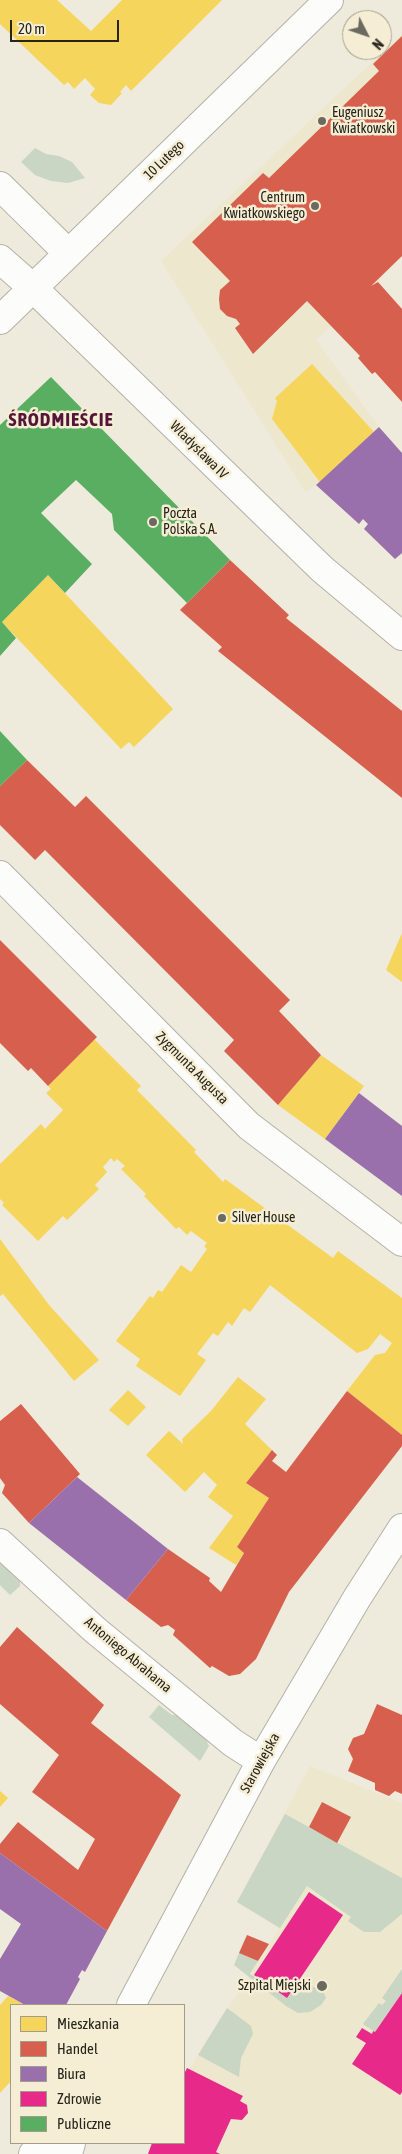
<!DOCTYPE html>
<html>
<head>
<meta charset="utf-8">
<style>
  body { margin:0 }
  #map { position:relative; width:402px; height:2154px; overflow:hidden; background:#eeeadc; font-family:"Asap Condensed",sans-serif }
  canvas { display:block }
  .legend { position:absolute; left:10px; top:2004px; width:175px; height:140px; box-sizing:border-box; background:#f5eed5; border:1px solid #a29d8b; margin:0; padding:6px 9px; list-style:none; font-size:15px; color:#26241b }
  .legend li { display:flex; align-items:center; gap:10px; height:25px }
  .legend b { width:25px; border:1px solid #a29d8b }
  .north { position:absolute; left:342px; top:10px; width:50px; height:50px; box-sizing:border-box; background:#f5eed5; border:1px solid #a29d8b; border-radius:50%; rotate:131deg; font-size:14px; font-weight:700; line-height:20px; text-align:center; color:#26241b }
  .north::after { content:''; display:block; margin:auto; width:18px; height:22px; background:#6c695f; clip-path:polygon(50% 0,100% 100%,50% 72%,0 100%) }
  .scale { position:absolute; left:10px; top:20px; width:109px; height:22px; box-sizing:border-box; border:2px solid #26241b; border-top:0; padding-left:6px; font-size:15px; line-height:18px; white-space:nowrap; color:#26241b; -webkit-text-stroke:4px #f5eed5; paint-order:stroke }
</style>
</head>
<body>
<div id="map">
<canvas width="402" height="2154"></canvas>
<ul class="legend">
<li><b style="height:14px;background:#f6d55c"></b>Mieszkania</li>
<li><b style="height:14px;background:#d6604d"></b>Handel</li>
<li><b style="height:14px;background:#9970ab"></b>Biura</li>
<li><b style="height:14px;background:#e7298a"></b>Zdrowie</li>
<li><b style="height:14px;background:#5aae61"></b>Publiczne</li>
</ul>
<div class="north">N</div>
<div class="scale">20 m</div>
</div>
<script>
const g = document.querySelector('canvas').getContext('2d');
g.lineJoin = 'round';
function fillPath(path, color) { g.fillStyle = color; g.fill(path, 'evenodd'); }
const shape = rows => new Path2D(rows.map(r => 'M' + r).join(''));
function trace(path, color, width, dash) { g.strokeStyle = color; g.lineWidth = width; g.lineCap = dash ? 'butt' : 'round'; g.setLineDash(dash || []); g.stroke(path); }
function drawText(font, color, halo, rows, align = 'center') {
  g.font = font + ' "Asap Condensed",sans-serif'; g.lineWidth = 5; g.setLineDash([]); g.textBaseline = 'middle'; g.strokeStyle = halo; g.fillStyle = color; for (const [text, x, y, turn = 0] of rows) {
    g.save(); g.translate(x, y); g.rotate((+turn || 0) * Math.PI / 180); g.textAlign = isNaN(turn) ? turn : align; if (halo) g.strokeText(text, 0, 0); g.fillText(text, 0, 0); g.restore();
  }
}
fillPath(shape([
  [402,34,402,256,378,282,316,340,379,427,306,493,161,261],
  [310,1766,402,1803,402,2154,147,2154,152,2143,184,2143,184,2074,187,2068,189,2069,279,1929,237,1902]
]), '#ede7ce');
fillPath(shape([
  [35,148,46,154,59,156,72,162,85,178,68,183,51,181,35,175,21,162],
  [0,1551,20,1577,20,1586,10,1595,0,1585],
  [159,1705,172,1715,192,1714,197,1719,209,1746,200,1761,149,1717],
  [285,1814,402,1878,402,1914,380,1932,364,1932,348,1921,351,1917,307,1886,280,1928,237,1902],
  [239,1953,258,1961,250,1974,287,1997,300,1979,324,1993,326,1998,321,2005,310,2012,298,2013,286,2006,234,1965],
  [402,1969,402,1993,375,2032,363,2024,379,2003,382,2005,386,2001,382,1998],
  [227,2008,251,2026,253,2034,241,2058,239,2077,198,2055]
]), '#c9d6c3');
fillPath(shape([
  [0,0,57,0,91,31,122,0,222,0,131,91,126,85,120,92,122,93,111,105,99,103,90,95,95,89,85,78,74,89,68,82,64,85,0,24],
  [312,364,374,432,320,482,272,419,277,401,275,398],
  [48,575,173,709,134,747,129,742,121,749,2,622],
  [402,933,402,982,386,970],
  [94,1039,141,1086,137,1090,196,1150,194,1152,223,1182,225,1179,333,1258,338,1251,402,1298,402,1435,347,1391,375,1355,385,1353,392,1343,380,1334,368,1349,357,1353,270,1285,250,1312,244,1308,232,1326,228,1322,218,1336,213,1333,197,1354,206,1360,180,1396,136,1366,140,1359,116,1341,150,1296,153,1298,158,1290,162,1292,181,1265,191,1272,207,1249,204,1246,207,1243,191,1231,187,1235,179,1227,176,1229,144,1196,146,1194,121,1169,125,1166,117,1159,114,1162,111,1158,103,1167,107,1172,95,1185,99,1189,67,1220,63,1216,38,1241,2,1205,4,1203,0,1199,0,1164,41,1124,45,1129,63,1110,46,1093,51,1089,48,1086],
  [321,1055,364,1086,325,1139,278,1105],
  [0,1239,49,1305,99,1360,74,1381,3,1294,0,1296],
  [238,1377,266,1399,245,1424,272,1450,246,1483,269,1498,237,1547,244,1553,236,1565,209,1548,233,1516,208,1497,217,1485,204,1472,185,1492,146,1455,169,1431,183,1444,182,1439,211,1411],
  [128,1390,146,1407,128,1426,109,1410],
  [0,1791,8,1798,0,1807],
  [8,1996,25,2005,11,2005,11,2081,0,2093,0,2005]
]), '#f6d55c');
fillPath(shape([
  [402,36,402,256,371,286,378,282,402,309,402,402,375,372,372,374,358,358,360,356,307,301,253,354,235,328,240,324,236,319,227,316,220,309,219,299,220,290,230,281,192,242,263,173,269,178,379,71,373,64],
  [230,560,289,615,286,618,402,711,402,798,218,651,222,647,180,610],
  [27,760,75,807,86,796,290,1000,279,1011,321,1055,278,1105,224,1051,234,1040,45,850,35,860,0,825,0,786],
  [0,940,97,1037,48,1086,31,1068,28,1071,0,1043],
  [347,1391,402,1435,402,1446,289,1592,256,1659,240,1674,229,1676,212,1666,210,1668,173,1635,175,1630,168,1625,161,1627,126,1600,168,1549,210,1578,209,1581,221,1592,244,1553,237,1547,269,1498,246,1483,272,1450,277,1455,272,1461,286,1472],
  [21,1404,80,1474,29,1523,2,1493,5,1485,0,1478,0,1421],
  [17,1627,104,1705,91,1723,181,1795,107,1931,0,1853,0,1844,18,1822,78,1870,95,1839,32,1792,59,1755,0,1704,0,1647],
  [377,1704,402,1715,402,1794,395,1791,389,1796,375,1790,375,1783,348,1771,353,1759,348,1749,353,1738,364,1734],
  [322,1802,351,1817,337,1843,309,1827],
  [247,1935,269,1944,258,1961,239,1953]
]), '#d6604d');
fillPath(shape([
  [379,427,402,453,402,553,395,559,364,529,368,524,363,519,359,524,316,485],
  [359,1093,402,1126,402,1196,325,1139],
  [77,1477,168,1549,126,1600,29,1523],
  [0,1853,107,1931,85,1972,82,1970,78,1977,80,1979,66,2005,25,2005,0,1991,0,1959,21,1924,0,1909]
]), '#9970ab');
fillPath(shape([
  [309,1892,343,1915,287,1998,254,1975],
  [402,1993,402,2092,400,2095,352,2064,366,2043,356,2037,362,2028,372,2034,373,2031,375,2032],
  [187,2068,243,2096,240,2101,247,2105,248,2113,242,2120,231,2119,216,2152,220,2154,148,2154,152,2143,184,2143,184,2074]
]), '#e7298a');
fillPath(shape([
  [51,377,230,560,187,603,114,530,112,514,76,480,41,513,92,564,65,593,48,575,2,622,16,638,0,656,0,425],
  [0,731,27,760,0,786]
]), '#5aae61');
const minor = shape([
  [0,875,249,1126,402,1242],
  [0,1543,95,1630,233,1743,261,1761],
  [131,2005,261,1761,357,1598,402,1528]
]);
const tertiary = shape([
  [0,320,33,288,322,569,402,636],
  [33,2154,49,2143],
  [68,2154,71,2143]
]);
const secondary = shape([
  [0,186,68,253],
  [0,259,33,288,329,0]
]);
trace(minor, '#b4b1a7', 30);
trace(tertiary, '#b4b1a7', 30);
trace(secondary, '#b4b1a7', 30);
trace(minor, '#fcfcfa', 28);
trace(tertiary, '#fcfcfa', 28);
trace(secondary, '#fcfcfa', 28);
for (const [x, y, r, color] of [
  [322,121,5,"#6c695f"],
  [315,206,5,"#6c695f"],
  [153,522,5,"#6c695f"],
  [222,1218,5,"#6c695f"],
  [322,1986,6,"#6c695f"]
]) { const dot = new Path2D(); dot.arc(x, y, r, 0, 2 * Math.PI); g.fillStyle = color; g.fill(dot); trace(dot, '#f5eed5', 2); }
drawText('14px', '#26241b', '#f5eed5', [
  ["Eugeniusz",332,113],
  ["Kwiatkowski",332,129],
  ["Centrum",305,198,"right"],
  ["Kwiatkowskiego",305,214,"right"],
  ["Poczta",163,514],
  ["Polska S.A.",163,530],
  ["Silver House",232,1218],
  ["Szpital Miejski",311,1986,"right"]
], 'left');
drawText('14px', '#26241b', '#f5eed5', [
  ["10 Lutego",164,160,-44],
  ["Władysława IV",199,450,45],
  ["Zygmunta Augusta",192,1068,45],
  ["Antoniego Abrahama",128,1655,40],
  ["Starowiejska",260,1763,-61]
]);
g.letterSpacing = '1px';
drawText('bold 19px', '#541538', '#f5eed5', [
  ["ŚRÓDMIEŚCIE",61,420]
]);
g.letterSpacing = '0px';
</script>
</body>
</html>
